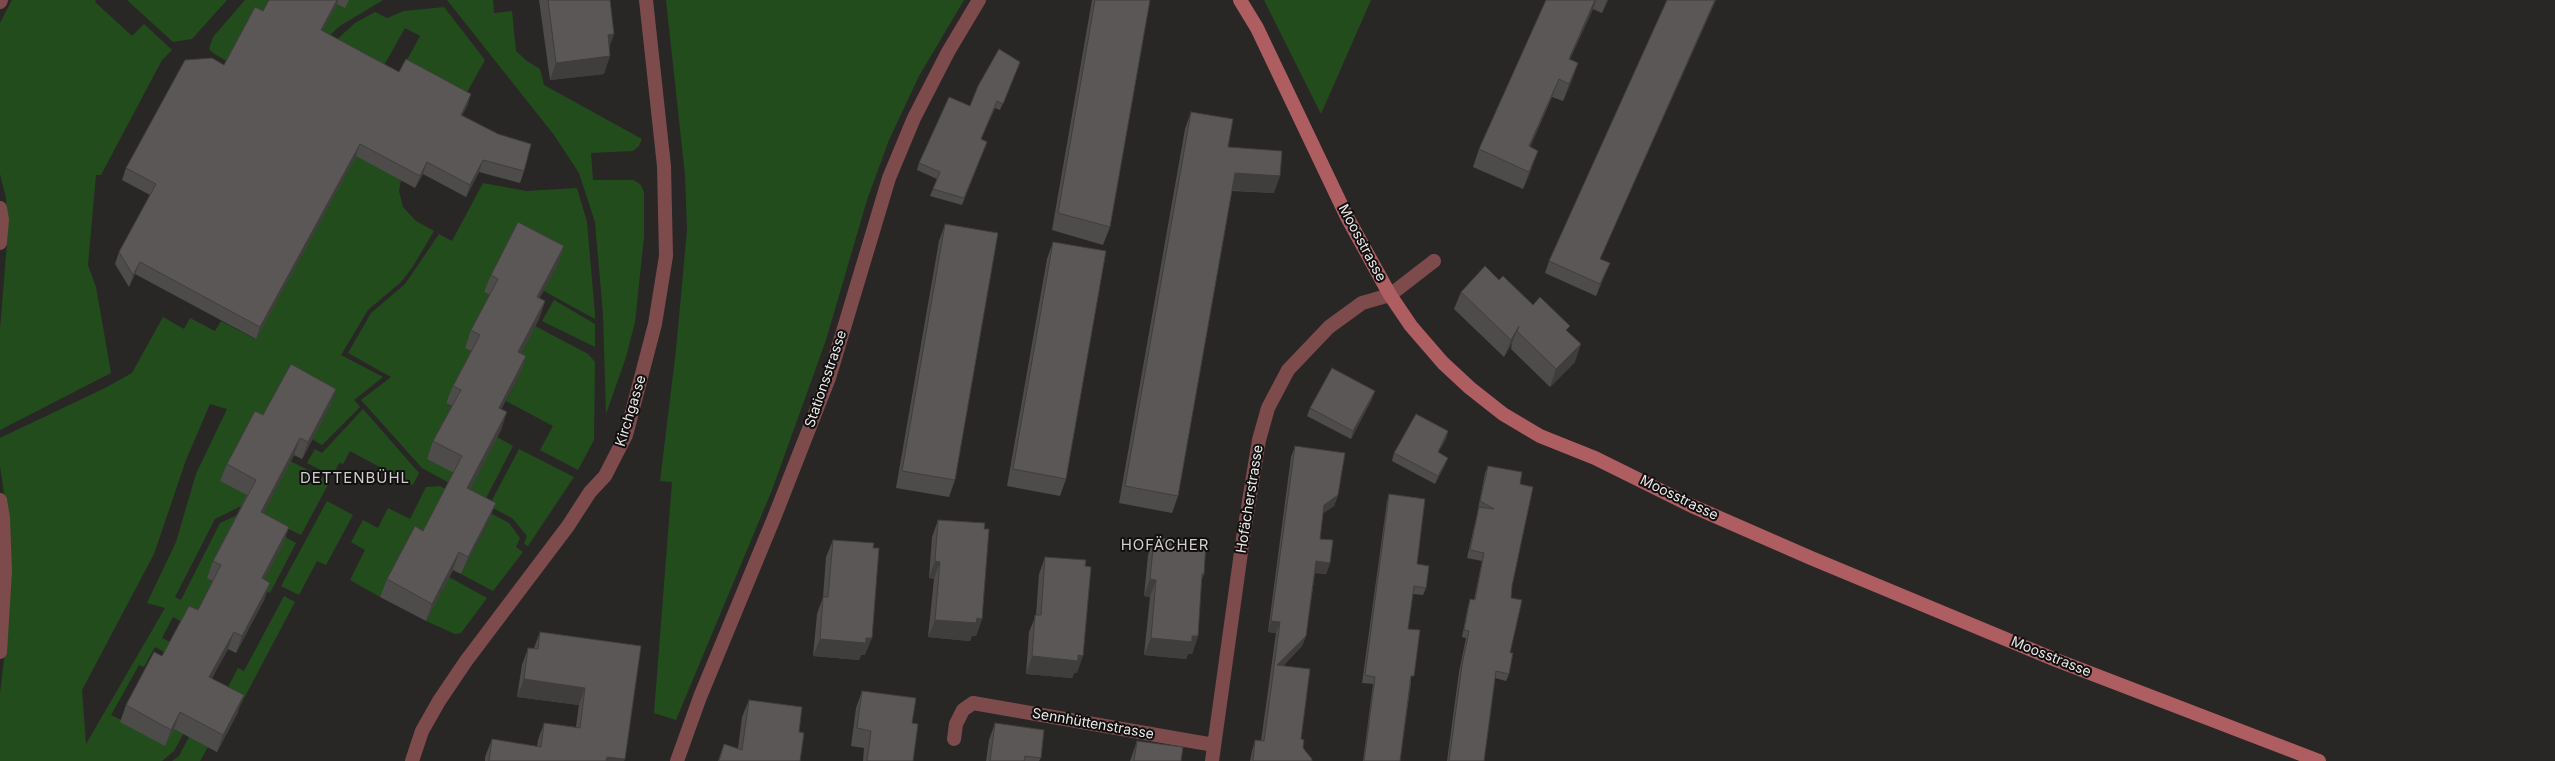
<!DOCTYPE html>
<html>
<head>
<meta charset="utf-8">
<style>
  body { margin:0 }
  canvas { display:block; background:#292626 }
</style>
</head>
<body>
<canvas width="2555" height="761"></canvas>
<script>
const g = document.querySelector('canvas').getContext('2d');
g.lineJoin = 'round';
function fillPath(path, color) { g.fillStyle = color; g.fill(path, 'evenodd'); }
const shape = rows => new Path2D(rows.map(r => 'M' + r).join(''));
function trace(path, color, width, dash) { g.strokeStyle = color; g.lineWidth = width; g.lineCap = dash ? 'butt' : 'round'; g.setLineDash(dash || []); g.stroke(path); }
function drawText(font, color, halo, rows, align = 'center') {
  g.font = font + ' Inter,sans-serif'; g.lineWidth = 4; g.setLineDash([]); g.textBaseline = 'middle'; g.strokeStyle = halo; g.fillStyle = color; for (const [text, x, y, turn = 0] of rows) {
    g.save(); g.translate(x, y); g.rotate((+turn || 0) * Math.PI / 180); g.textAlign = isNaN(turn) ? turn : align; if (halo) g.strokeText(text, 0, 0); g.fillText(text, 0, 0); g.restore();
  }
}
fillPath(shape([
  [12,0,96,0,95,2,132,36,144,24,172,50,162,60,101,175,96,175,88,265,96,287,111,373,0,430,0,329,8,231,6,198,0,174,0,23],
  [127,0,227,0,192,39,173,42],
  [245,0,383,0,340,26,271,88,213,53,209,49,213,37],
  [447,0,493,0,494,13,512,11,516,51,527,61,540,69,544,85,642,139,639,146,633,151,591,153,593,180,634,180,641,185,644,192,644,237,635,322,626,357,606,414,603,314,595,222,579,173,554,135],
  [666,0,964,0,919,76,889,140,867,200,826,340,772,490,676,720,654,713,672,482,660,481,676,350,687,230,685,175],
  [1264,0,1371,0,1321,114],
  [444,7,485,60,461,103,401,71,420,36,405,28,378,76,322,53,355,23,375,12,387,18,404,11],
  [358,152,401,180,399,191,403,207,416,221,434,231,412,268,401,282,368,310,341,355,383,377,354,400,360,407,322,445,312,439,330,406,285,382,290,461,330,481,301,535,241,506,215,519,175,597,181,600,220,523,242,513,296,543,270,593,260,588,215,582,191,627,173,617,162,638,172,643,166,653,155,647,144,667,139,665,111,715,121,720,188,703,197,709,174,751,162,761,0,761,0,694,8,625,9,527,0,466,0,438,105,388,132,373,163,317,184,329,190,318,215,331,221,321,255,339],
  [210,404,227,409,196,474,176,542,147,603,165,608,86,744,82,690,154,554,186,460],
  [483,183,526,191,577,188,587,222,595,314,595,319,544,291,484,292,492,296,465,347,473,352,446,403,454,408,427,458,473,483,497,437,513,446,484,502,422,468,361,400,391,377,348,353,371,313,405,284,439,234,452,241],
  [554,300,595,324,595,347,542,321],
  [535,326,588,354,595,362,594,440,578,470,540,450,553,426,506,401,520,374,512,370],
  [363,409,419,473,413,485,350,451,343,464,339,463,333,476,307,463,315,449,322,453],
  [519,449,574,477,528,546,524,544,527,536,512,518,489,506],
  [440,486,509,523,520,538,516,547,523,552,493,591,461,574,489,521,417,548,408,544,380,597,350,580,365,550,351,542,363,520,378,528,388,508,410,519,426,487],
  [327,501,353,515,326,565,317,561,299,595,281,586],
  [449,577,487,598,461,633,455,634,426,621],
  [284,596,295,602,241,704,224,695,238,668,244,671],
  [202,712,217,752,208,747,200,761,172,761,179,756]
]), '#224c1c');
trace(shape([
  [0,2,1,0],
  [0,208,2,220,0,243],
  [0,500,3,518,5,571,0,652],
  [954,739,956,724,963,710,973,703,1214,745],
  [1212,761,1243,538,1259,440,1268,408,1288,370,1329,327,1362,303,1390,295,1434,261]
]), '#7e4b4c', 14);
trace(shape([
  [412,761,422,731,439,701,466,661,568,526,590,492,605,476,626,435,655,324,666,256,664,166,646,0],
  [677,761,700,697,774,518,829,378,889,178,914,118,948,52,979,0]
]), '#7e4b4c', 14);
trace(shape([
  [1240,0,1257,28,1347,217,1390,295,1411,326,1443,363,1470,388,1503,414,1540,436,1595,458,1692,506,1811,558,2056,660,2319,761]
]), '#ae5d61', 14);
fillPath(shape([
  [269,0,349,0,345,8,337,4,322,31,399,72,471,94,467,106,462,115,524,171,520,183,479,172,466,197,423,174,415,188,356,156,256,339,135,274,129,287,115,264,119,252,150,195,122,180,126,168,224,65,263,11],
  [539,0,610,0,614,34,609,47,604,74,550,80],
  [1092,0,1150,0,1110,227,1103,245,1052,230],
  [1546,0,1608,0,1602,13,1593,9,1570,59,1578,63,1572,80,1563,101,1552,97,1530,147,1532,168,1523,189,1473,167,1479,149],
  [1716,0,1600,259,1610,263,1596,296,1545,273,1549,261],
  [1020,62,1000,110,995,108,981,139,987,142,962,205,930,196,937,179,917,170,919,163,970,106],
  [1191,112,1228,147,1274,193,1232,191,1178,496,1172,513,1119,503,1185,129],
  [945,224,955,480,949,497,896,488,939,241],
  [1053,242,1066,479,1060,496,1007,486,1047,259],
  [564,246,558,264,539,298,545,301,539,319,521,353,526,356,520,374,501,409,501,430,470,489,489,520,461,574,453,570,426,621,380,597,387,579,423,531,454,473,427,459,433,441,452,406,446,403,453,386,471,351,465,348,471,330,490,295,484,292,491,275],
  [1499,280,1568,332,1575,362,1550,387,1511,349,1512,343,1504,357,1454,309,1461,292],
  [336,389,330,406,302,459,294,455,263,513,289,527,283,544,264,579,270,583,264,600,236,653,228,649,212,678,238,712,217,752,174,729,165,746,120,722,126,705,198,610,213,581,207,578,213,561,247,495,220,481,227,464,263,415],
  [1372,399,1351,439,1307,416,1310,408],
  [1448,431,1446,439,1438,452,1445,465,1435,484,1392,461,1394,453],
  [1295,446,1338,495,1334,506,1323,513,1320,539,1330,563,1326,574,1315,573,1306,636,1302,646,1283,666,1303,748,1312,761,1250,761,1252,751,1255,740,1261,741,1276,633,1268,632,1291,457],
  [1488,466,1520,484,1511,598,1510,653,1509,674,1506,681,1495,678,1484,761,1447,761,1459,672,1466,638,1462,637,1468,606,1470,599,1474,600,1482,561,1467,558,1477,514,1478,509,1485,473],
  [1389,494,1417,564,1426,588,1423,595,1413,594,1408,629,1411,683,1400,761,1363,761,1373,684,1362,683,1387,501],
  [938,520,982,619,976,636,972,636,970,641,928,637,934,579,929,578,932,537],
  [1154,538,1204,574,1201,581,1198,636,1192,654,1188,654,1186,659,1144,655,1150,597,1144,596,1148,555],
  [833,540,865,655,861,655,859,660,813,656,817,614,823,597,826,557],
  [1045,557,1077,673,1074,673,1072,678,1026,674,1029,632,1036,615,1039,574],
  [540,632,641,646,624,761,485,761,485,757,492,739,537,747,538,740,544,723,576,727,579,705,517,697,522,665,528,648,534,648],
  [862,691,912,723,913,761,863,761,864,748,851,746,856,708],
  [749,700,799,732,800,761,718,761,724,744,738,749,742,717],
  [995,723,1041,758,1039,761,978,761,986,761,989,740],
  [1137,741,1181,761,1130,761]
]), '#4e4b4b');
fillPath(shape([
  [337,0,338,0,337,4,316,42,321,30],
  [1595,0,1596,0,1593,9,1562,76,1569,59],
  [1607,0,1608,0,1602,13],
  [1715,0,1716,0,1595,270,1600,259],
  [614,34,608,51,608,35],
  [610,56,604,74,550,80,556,63],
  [1578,63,1572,80,1563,101,1569,84],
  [1559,79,1552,97,1523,164,1529,146],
  [471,94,467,106,456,127,461,115],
  [360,144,356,156,256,339,260,327],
  [1538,151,1532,168,1523,189,1529,172],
  [483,160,479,172,466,197,470,185],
  [427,162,423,174,415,188,420,176],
  [1235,173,1280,176,1274,193,1229,190],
  [564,246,558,264,531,314,537,297],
  [140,262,135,274,129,287,133,275],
  [1610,263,1605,275,1596,296,1600,284],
  [545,301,539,319,512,370,518,352],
  [1519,326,1512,343,1504,357,1511,340],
  [1581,344,1575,362,1550,387,1556,369],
  [526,356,520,374,493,425,499,408],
  [336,389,330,406,302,459,308,442],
  [1375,391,1372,399,1351,439,1353,431],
  [507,412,501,430,461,506,467,488],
  [1448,431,1446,439,1435,459,1438,452],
  [300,438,294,455,255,529,261,512],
  [1448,458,1445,465,1435,484,1438,476],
  [1338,495,1334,506,1321,515,1324,505],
  [496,503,489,520,461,574,468,557],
  [289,527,283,544,256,595,262,578],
  [459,552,453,570,426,621,432,604],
  [935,561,940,562,934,579,929,578],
  [1316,561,1330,563,1326,574,1313,572],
  [1150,579,1156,580,1150,597,1144,596],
  [270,583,264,600,236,653,242,636],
  [977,618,982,619,976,636,972,636,970,641,928,637,935,620],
  [1271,621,1280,622,1276,633,1268,632],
  [234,632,228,649,203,694,209,677],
  [1192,636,1198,636,1192,654,1188,654,1186,659,1144,655,1151,638],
  [1306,636,1302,646,1274,676,1277,665],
  [866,638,872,638,865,655,861,655,859,660,813,656,820,639],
  [1078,655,1083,656,1077,673,1074,673,1072,678,1026,674,1032,656],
  [524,679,585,688,579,705,517,697],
  [244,695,238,712,217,752,223,735],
  [180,712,174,729,165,746,171,730],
  [607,757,625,759,624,761,605,761]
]), '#403d3d');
const building = shape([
  [269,0,337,0,321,30,399,72,406,59,471,94,461,115,498,134,531,144,524,171,483,160,470,185,427,162,420,176,360,144,260,327,140,262,133,275,119,252,156,184,126,168,185,60,212,58,224,65,255,7,263,11,269,0],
  [548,0,610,0,614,34,608,35,610,56,556,63,548,0],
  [1095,0,1150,0,1110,227,1058,213,1095,0],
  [1546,0,1595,0,1569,59,1578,63,1569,84,1559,79,1529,146,1538,151,1529,172,1479,149,1546,0],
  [1667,0,1715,0,1600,259,1610,263,1600,284,1549,261,1667,0],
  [999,49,1020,62,1003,104,997,101,981,139,987,142,964,198,933,189,940,172,919,163,949,97,970,106,978,86,999,49],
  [1191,112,1233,119,1228,147,1282,151,1280,176,1235,173,1178,496,1125,486,1191,112],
  [518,222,564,246,537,297,545,301,518,352,526,356,499,408,507,412,467,488,496,503,468,557,459,552,432,604,387,579,415,526,423,531,462,456,433,441,461,390,453,386,480,335,471,330,498,279,491,275,518,222],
  [945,224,998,233,955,480,902,471,945,224],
  [1053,242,1106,251,1066,479,1013,469,1053,242],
  [1485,266,1499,280,1503,276,1533,305,1540,297,1570,326,1566,330,1581,344,1556,369,1517,331,1519,326,1511,340,1461,292,1485,266],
  [291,364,336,389,308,442,300,438,261,512,289,527,262,578,270,583,242,636,234,632,209,677,244,695,223,735,180,712,171,730,126,705,154,652,162,656,189,606,198,610,221,565,213,561,256,480,227,464,255,411,263,415,291,364],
  [1332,368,1375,391,1353,431,1310,408,1332,368],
  [1416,414,1448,431,1438,452,1448,458,1438,476,1394,453,1416,414],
  [1295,446,1345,453,1338,495,1324,505,1320,539,1333,540,1330,563,1316,561,1306,636,1277,665,1310,669,1301,739,1304,740,1303,748,1312,759,1312,761,1253,761,1255,740,1264,741,1280,622,1271,621,1295,446],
  [1488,466,1522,472,1520,484,1533,487,1512,586,1511,598,1522,600,1510,653,1513,653,1509,674,1496,671,1484,761,1449,761,1462,665,1469,631,1464,630,1470,599,1475,600,1484,553,1470,550,1479,507,1494,509,1480,501,1488,466],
  [1389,494,1425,499,1417,564,1429,566,1426,588,1414,586,1408,629,1420,630,1414,676,1411,676,1400,761,1364,761,1375,677,1365,675,1389,494],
  [938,520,985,523,984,529,989,529,982,619,977,618,976,623,935,620,940,562,935,561,938,520],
  [1154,538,1206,542,1204,574,1202,574,1198,636,1192,636,1192,642,1151,638,1156,580,1150,579,1154,538],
  [833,540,874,543,873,548,879,548,872,638,866,638,866,643,820,639,823,597,828,597,833,540],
  [1045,557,1086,560,1085,566,1091,567,1083,656,1078,655,1078,661,1032,656,1035,615,1041,615,1045,557],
  [540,632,641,646,625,759,607,757,606,761,489,761,492,739,541,747,544,723,580,728,585,688,524,679,528,648,538,649,540,632],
  [862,691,916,698,912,723,918,724,913,761,867,761,871,731,857,728,862,691],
  [749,700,802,707,799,732,804,733,800,761,719,761,724,744,742,750,749,700],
  [995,723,1044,730,1041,758,1025,756,1024,761,990,761,995,723],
  [1137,741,1183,747,1181,761,1134,761,1137,741]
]);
fillPath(building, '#5b5757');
trace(building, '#403d3d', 1);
drawText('14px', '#ebe8e8', '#110f0f', [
  ["Moosstrasse",1362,243,62],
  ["Stationsstrasse",826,379,-71],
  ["Kirchgasse",631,411,-73],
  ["Moosstrasse",1679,498,26],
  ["Hofächerstrasse",1250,499,-81],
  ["Moosstrasse",2051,657,22],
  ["Sennhüttenstrasse",1093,724,10]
]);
g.letterSpacing = '1px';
drawText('15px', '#d2cdcd', '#110f0f', [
  ["DETTENBÜHL",355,478],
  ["HOFÄCHER",1165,545]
]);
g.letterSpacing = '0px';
</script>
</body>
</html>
